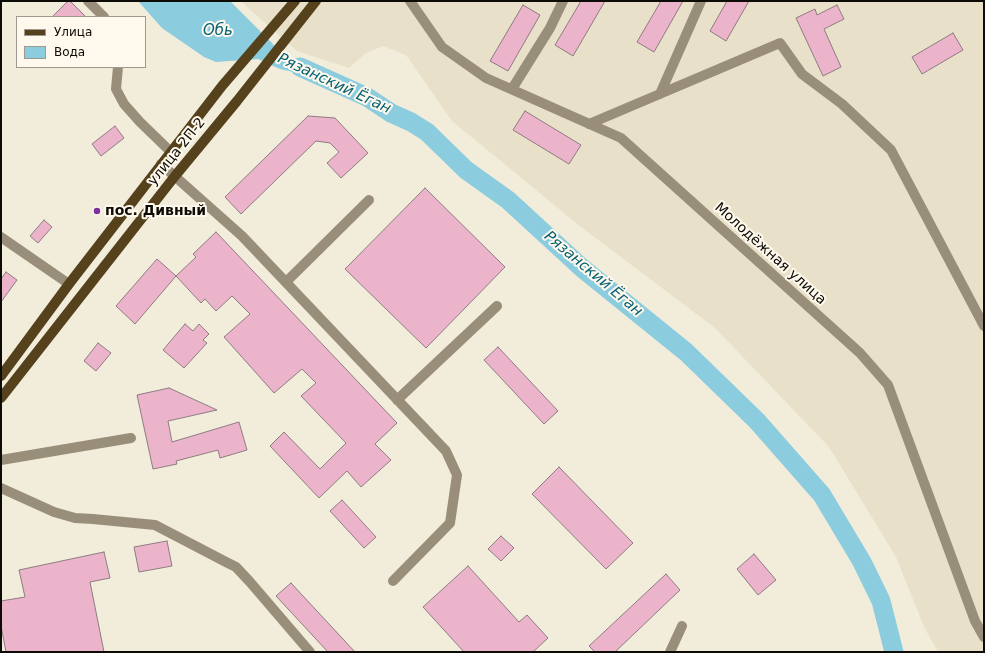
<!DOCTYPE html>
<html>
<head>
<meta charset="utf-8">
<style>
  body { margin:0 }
  #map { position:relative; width:985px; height:653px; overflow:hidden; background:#f2ecdb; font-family:"DejaVu Sans",sans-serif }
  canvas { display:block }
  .frame { position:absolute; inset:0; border:2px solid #0d0b06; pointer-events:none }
  .legend { position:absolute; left:16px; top:16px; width:130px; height:52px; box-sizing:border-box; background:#fef9ec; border:1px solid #9e9a90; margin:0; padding:5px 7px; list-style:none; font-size:12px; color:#0d0b06 }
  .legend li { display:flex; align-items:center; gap:8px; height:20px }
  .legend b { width:20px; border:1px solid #9e9a90 }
</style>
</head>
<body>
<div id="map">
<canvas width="985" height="653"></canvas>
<div class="frame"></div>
<ul class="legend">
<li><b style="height:5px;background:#55421c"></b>Улица</li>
<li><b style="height:11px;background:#8bccde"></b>Вода</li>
</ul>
</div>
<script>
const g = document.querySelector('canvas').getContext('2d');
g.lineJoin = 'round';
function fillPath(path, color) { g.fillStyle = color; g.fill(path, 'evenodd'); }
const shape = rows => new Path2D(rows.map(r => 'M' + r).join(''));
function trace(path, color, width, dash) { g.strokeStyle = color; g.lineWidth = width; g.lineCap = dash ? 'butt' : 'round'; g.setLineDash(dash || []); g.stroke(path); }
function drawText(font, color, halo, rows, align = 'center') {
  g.font = font + ' "DejaVu Sans",sans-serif'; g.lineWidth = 4; g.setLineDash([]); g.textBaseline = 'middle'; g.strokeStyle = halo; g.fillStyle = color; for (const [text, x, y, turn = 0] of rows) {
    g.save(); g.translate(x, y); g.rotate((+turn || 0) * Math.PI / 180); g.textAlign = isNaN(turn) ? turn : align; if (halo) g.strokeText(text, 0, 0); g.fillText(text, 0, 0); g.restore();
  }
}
fillPath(shape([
  [241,1,984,1,984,652,938,652,925,629,896,557,829,447,715,328,581,227,452,121,406,55,383,46,366,53,349,68,297,51,248,8]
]), '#e9e0c9');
fillPath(shape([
  [138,1,230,1,272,43,280,53,290,59,326,71,319,82,302,74,280,69,258,59,216,62,204,57,162,28]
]), '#8bccde');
trace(shape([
  [300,67,367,97,391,113,411,122,427,132,466,170,508,200,582,268,686,352,757,421,822,495,862,562,881,601,894,652]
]), '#8bccde', 19);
const building = shape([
  [68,1,70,1,86,17,52,17,68,1],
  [581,1,605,1,573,56,555,45,581,1],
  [661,1,683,1,654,52,637,42,661,1],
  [727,1,749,1,726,41,710,31,727,1],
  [523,5,540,15,508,71,490,61,523,5],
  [837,5,844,19,824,29,841,67,823,76,796,18,815,9,817,15,837,5],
  [953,33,963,50,922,74,912,57,953,33],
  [525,111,581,145,569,164,513,130,525,111],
  [308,116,335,118,368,153,341,178,327,163,339,152,330,143,316,141,241,214,225,197,308,116],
  [115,126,124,138,101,156,92,144,115,126],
  [425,188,505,267,426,348,345,269,425,188],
  [44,220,52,227,38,243,30,236,44,220],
  [216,232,397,423,375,444,391,460,361,487,347,471,319,498,270,446,284,432,320,469,346,443,301,396,316,383,302,369,274,393,224,337,250,314,232,296,216,311,205,299,201,303,176,276,135,324,116,306,157,259,176,276,196,257,193,254,216,232],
  [6,272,17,280,1,302,1,279,6,272],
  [185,324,193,331,199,324,209,334,203,340,207,343,184,368,163,350,185,324],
  [98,343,111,353,96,371,84,361,98,343],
  [498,347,558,411,544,424,484,360,498,347],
  [169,388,217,410,168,421,172,442,239,422,247,450,220,458,218,450,176,461,177,464,153,469,137,395,169,388],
  [559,467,633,543,606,569,532,494,559,467],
  [342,500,376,537,364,548,330,511,342,500],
  [501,536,514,548,501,561,488,549,501,536],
  [167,541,172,566,139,572,134,547,167,541],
  [104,552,110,578,90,582,104,652,6,652,1,626,1,601,25,597,19,570,104,552],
  [754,554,776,580,758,595,737,569,754,554],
  [468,566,519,622,527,615,548,638,533,652,464,652,423,607,468,566],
  [666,574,680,590,615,652,595,652,589,646,666,574],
  [291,583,355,652,328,652,276,596,291,583]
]);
fillPath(building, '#ecb4ca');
trace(building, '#8d7c82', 1);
trace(shape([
  [88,1,104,17],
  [410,1,442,47,486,78,621,138,860,353,888,385,975,621,984,637],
  [118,67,116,89,124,104,140,122,171,152],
  [512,89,550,28,563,1],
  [660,94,701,1],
  [589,124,780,43,802,74,842,104,891,150,984,326],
  [161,164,242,236,446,451,457,475,450,523,393,581],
  [1,237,69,284],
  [286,282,369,200],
  [397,400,497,306],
  [1,460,131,438],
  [1,488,54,512,75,518,93,519,155,525,226,562,236,567,250,582,310,652],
  [670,652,682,626]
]), '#998e7a', 10);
trace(shape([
  [1,376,69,284,222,86,295,1],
  [1,398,175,176,237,101,316,1]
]), '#55421c', 10);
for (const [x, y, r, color] of [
  [97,211,4,"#7c2fa0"]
]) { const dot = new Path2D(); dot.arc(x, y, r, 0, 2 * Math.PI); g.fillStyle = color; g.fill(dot); trace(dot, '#fef9ec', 1.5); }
drawText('14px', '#0d0b06', '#fef9ec', [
  ["улица 2П-2",177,152,-51],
  ["Молодёжная улица",770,254,42]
]);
drawText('bold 14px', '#0d0b06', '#fef9ec', [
  ["пос. Дивный",105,211]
], 'left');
drawText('italic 15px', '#076275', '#fef9ec', [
  ["Обь",218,31],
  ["Рязанский Ёган",334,84,25],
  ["Рязанский Ёган",593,274,40]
]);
</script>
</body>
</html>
